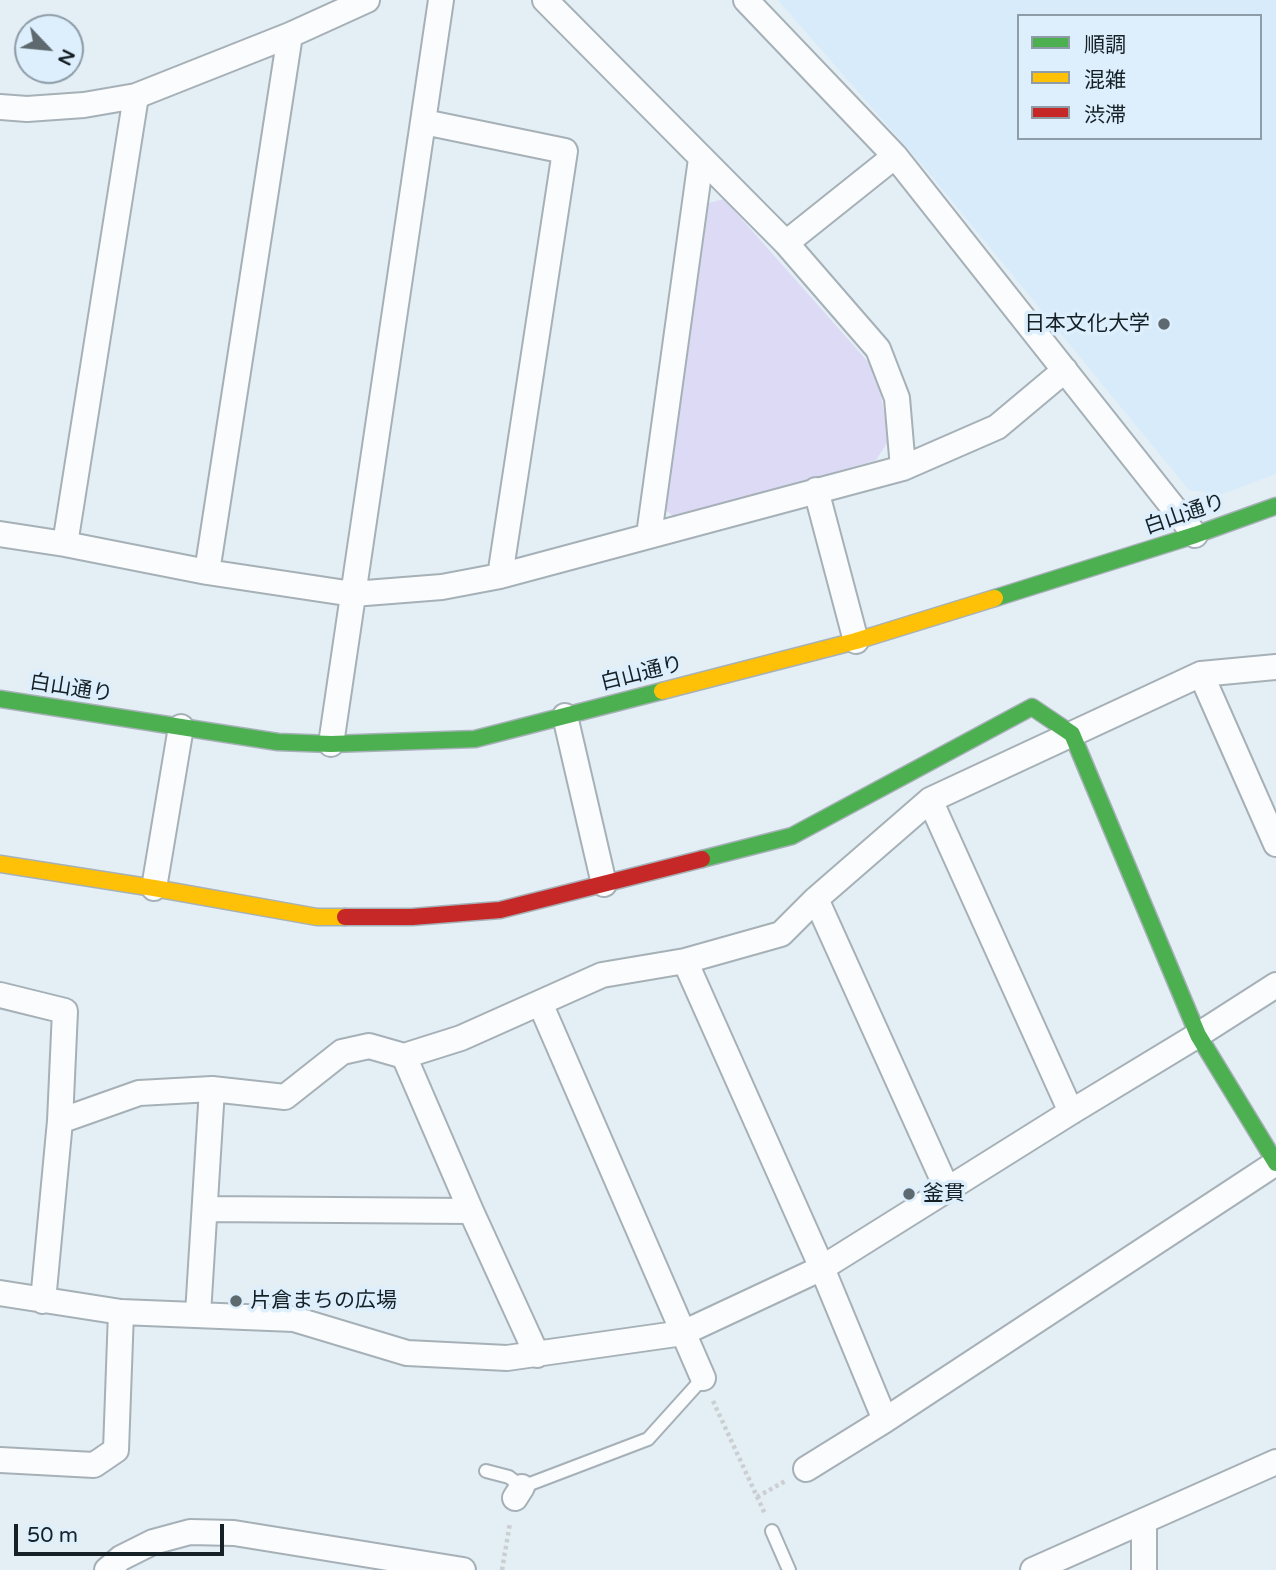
<!DOCTYPE html>
<html>
<head>
<meta charset="utf-8">
<style>
  body { margin:0 }
  #map { position:relative; width:1276px; height:1570px; overflow:hidden; background:#e4eef5; font-family:"Varela Round","Noto Sans JP",sans-serif }
  canvas { display:block }
  .legend { position:absolute; left:1017px; top:14px; width:245px; height:126px; box-sizing:border-box; background:#ddeffc; border:2px solid #8d9ca7; margin:0; padding:9px 12px; list-style:none; font-size:21px; color:#152027 }
  .legend li { display:flex; align-items:center; gap:14px; height:35px }
  .legend b { width:35px; border:2px solid #8d9ca7 }
  .north { position:absolute; left:14px; top:14px; width:70px; height:70px; box-sizing:border-box; background:#ddeffc; border:2px solid #8d9ca7; border-radius:50%; rotate:116deg; font-size:19px; font-weight:700; line-height:28px; text-align:center; color:#152027 }
  .north::after { content:''; display:block; margin:auto; width:24px; height:32px; background:#5d686f; clip-path:polygon(50% 0,100% 100%,50% 72%,0 100%) }
  .scale { position:absolute; left:14px; top:1524px; width:210px; height:32px; box-sizing:border-box; border:4px solid #152027; border-top:0; padding-left:9px; font-size:21px; line-height:24px; white-space:nowrap; color:#152027; -webkit-text-stroke:5px #ddeffc; paint-order:stroke }
</style>
</head>
<body>
<div id="map">
<canvas width="1276" height="1570"></canvas>
<ul class="legend">
<li><b style="height:9px;background:#4caf50"></b>順調</li>
<li><b style="height:9px;background:#ffc107"></b>混雑</li>
<li><b style="height:9px;background:#c62828"></b>渋滞</li>
</ul>
<div class="north">N</div>
<div class="scale">50 m</div>
</div>
<script>
const g = document.querySelector('canvas').getContext('2d');
g.lineJoin = 'round';
function fillPath(path, color) { g.fillStyle = color; g.fill(path, 'evenodd'); }
const shape = rows => new Path2D(rows.map(r => 'M' + r).join(''));
function trace(path, color, width, dash) { g.strokeStyle = color; g.lineWidth = width; g.lineCap = dash ? 'butt' : 'round'; g.setLineDash(dash || []); g.stroke(path); }
function drawText(font, color, halo, rows, align = 'center') {
  g.font = font + ' "Varela Round","Noto Sans JP",sans-serif'; g.lineWidth = 7; g.setLineDash([]); g.textBaseline = 'middle'; g.strokeStyle = halo; g.fillStyle = color; for (const [text, x, y, turn = 0] of rows) {
    g.save(); g.translate(x, y); g.rotate((+turn || 0) * Math.PI / 180); g.textAlign = isNaN(turn) ? turn : align; if (halo) g.strokeText(text, 0, 0); g.fillText(text, 0, 0); g.restore();
  }
}
fillPath(shape([
  [778,0,1276,0,1276,474,1222,494,1189,490,929,173],
  [1019,16,1260,16,1260,138,1019,138]
]), '#d7ebfa');
fillPath(shape([
  [724,199,869,363,879,385,889,440,876,460,677,519,664,509,709,203]
]), '#dddaf6');
const lane = shape([
  [486,1471,509,1477,522,1487,648,1439,703,1378],
  [772,1531,789,1570]
]);
const street = shape([
  [545,0,786,243,878,349,897,398,903,468],
  [746,0,895,156,1195,535],
  [0,107,27,109,84,105,136,96,290,35,367,0],
  [424,122,565,151,500,576],
  [786,243,895,156],
  [816,490,856,641],
  [0,534,65,544,207,572,353,594,442,587,500,576,903,468,997,427,1065,370],
  [649,535,701,159],
  [65,544,136,96],
  [207,572,290,35],
  [1201,674,1276,844],
  [565,716,604,884],
  [331,744,441,0],
  [930,800,1071,1112],
  [154,888,181,727],
  [816,899,947,1189],
  [685,961,822,1268,885,1420],
  [0,995,65,1011,60,1121,43,1301],
  [540,1003,703,1378],
  [404,1056,461,1038,602,975,685,961,781,934,816,899,930,800,1201,674,1276,667],
  [60,1121,139,1093,212,1089,285,1097,342,1052,369,1046,404,1056,471,1211,537,1355],
  [205,1209,471,1211],
  [0,1293,121,1312,294,1319,407,1353,507,1358,683,1333,822,1268,1071,1112,1198,1035,1276,985],
  [198,1314,212,1089],
  [0,1460,94,1465,116,1450,121,1312],
  [806,1469,885,1420,1276,1163],
  [515,1498,522,1487],
  [1144,1521,1144,1570],
  [107,1570,121,1558,153,1542,190,1532,234,1533,463,1570],
  [1033,1570,1276,1462]
]);
const fast = shape([
  [995,598,1195,535,1276,506],
  [0,699,278,742,331,744,475,739,662,691],
  [702,859,792,836,1032,707,1072,734,1198,1035,1276,1163]
]);
const slow = shape([
  [662,691,856,641,995,598],
  [0,864,154,888,317,917,345,917]
]);
const jam = shape([
  [345,917,412,917,500,910,702,859]
]);
trace(lane, '#a6b0b7', 16);
trace(street, '#a6b0b7', 28);
trace(fast, '#a6b0b7', 19);
trace(slow, '#a6b0b7', 19);
trace(jam, '#a6b0b7', 19);
trace(shape([
  [713,1401,765,1514],
  [757,1497,787,1480],
  [502,1570,510,1523]
]), '#cbcfd2', 4.5, [3.5, 3.5]);
trace(lane, '#fbfcfe', 12);
trace(street, '#fbfcfe', 24);
trace(fast, '#4caf50', 16);
trace(slow, '#ffc107', 16);
trace(jam, '#c62828', 16);
for (const [x, y, r, color] of [
  [1164,324,7,"#5d686f"],
  [909,1194,7,"#5d686f"],
  [236,1301,7,"#5d686f"]
]) { const dot = new Path2D(); dot.arc(x, y, r, 0, 2 * Math.PI); g.fillStyle = color; g.fill(dot); trace(dot, '#ddeffc', 2.5); }
drawText('21px', '#152027', '#ddeffc', [
  ["日本文化大学",1150,324,"right"],
  ["釜貫",923,1194],
  ["片倉まちの広場",250,1301]
], 'left');
drawText('21px', '#152027', '#ddeffc', [
  ["白山通り",1185,515,-19],
  ["白山通り",642,674,-14],
  ["白山通り",71,689,9]
]);
</script>
</body>
</html>
